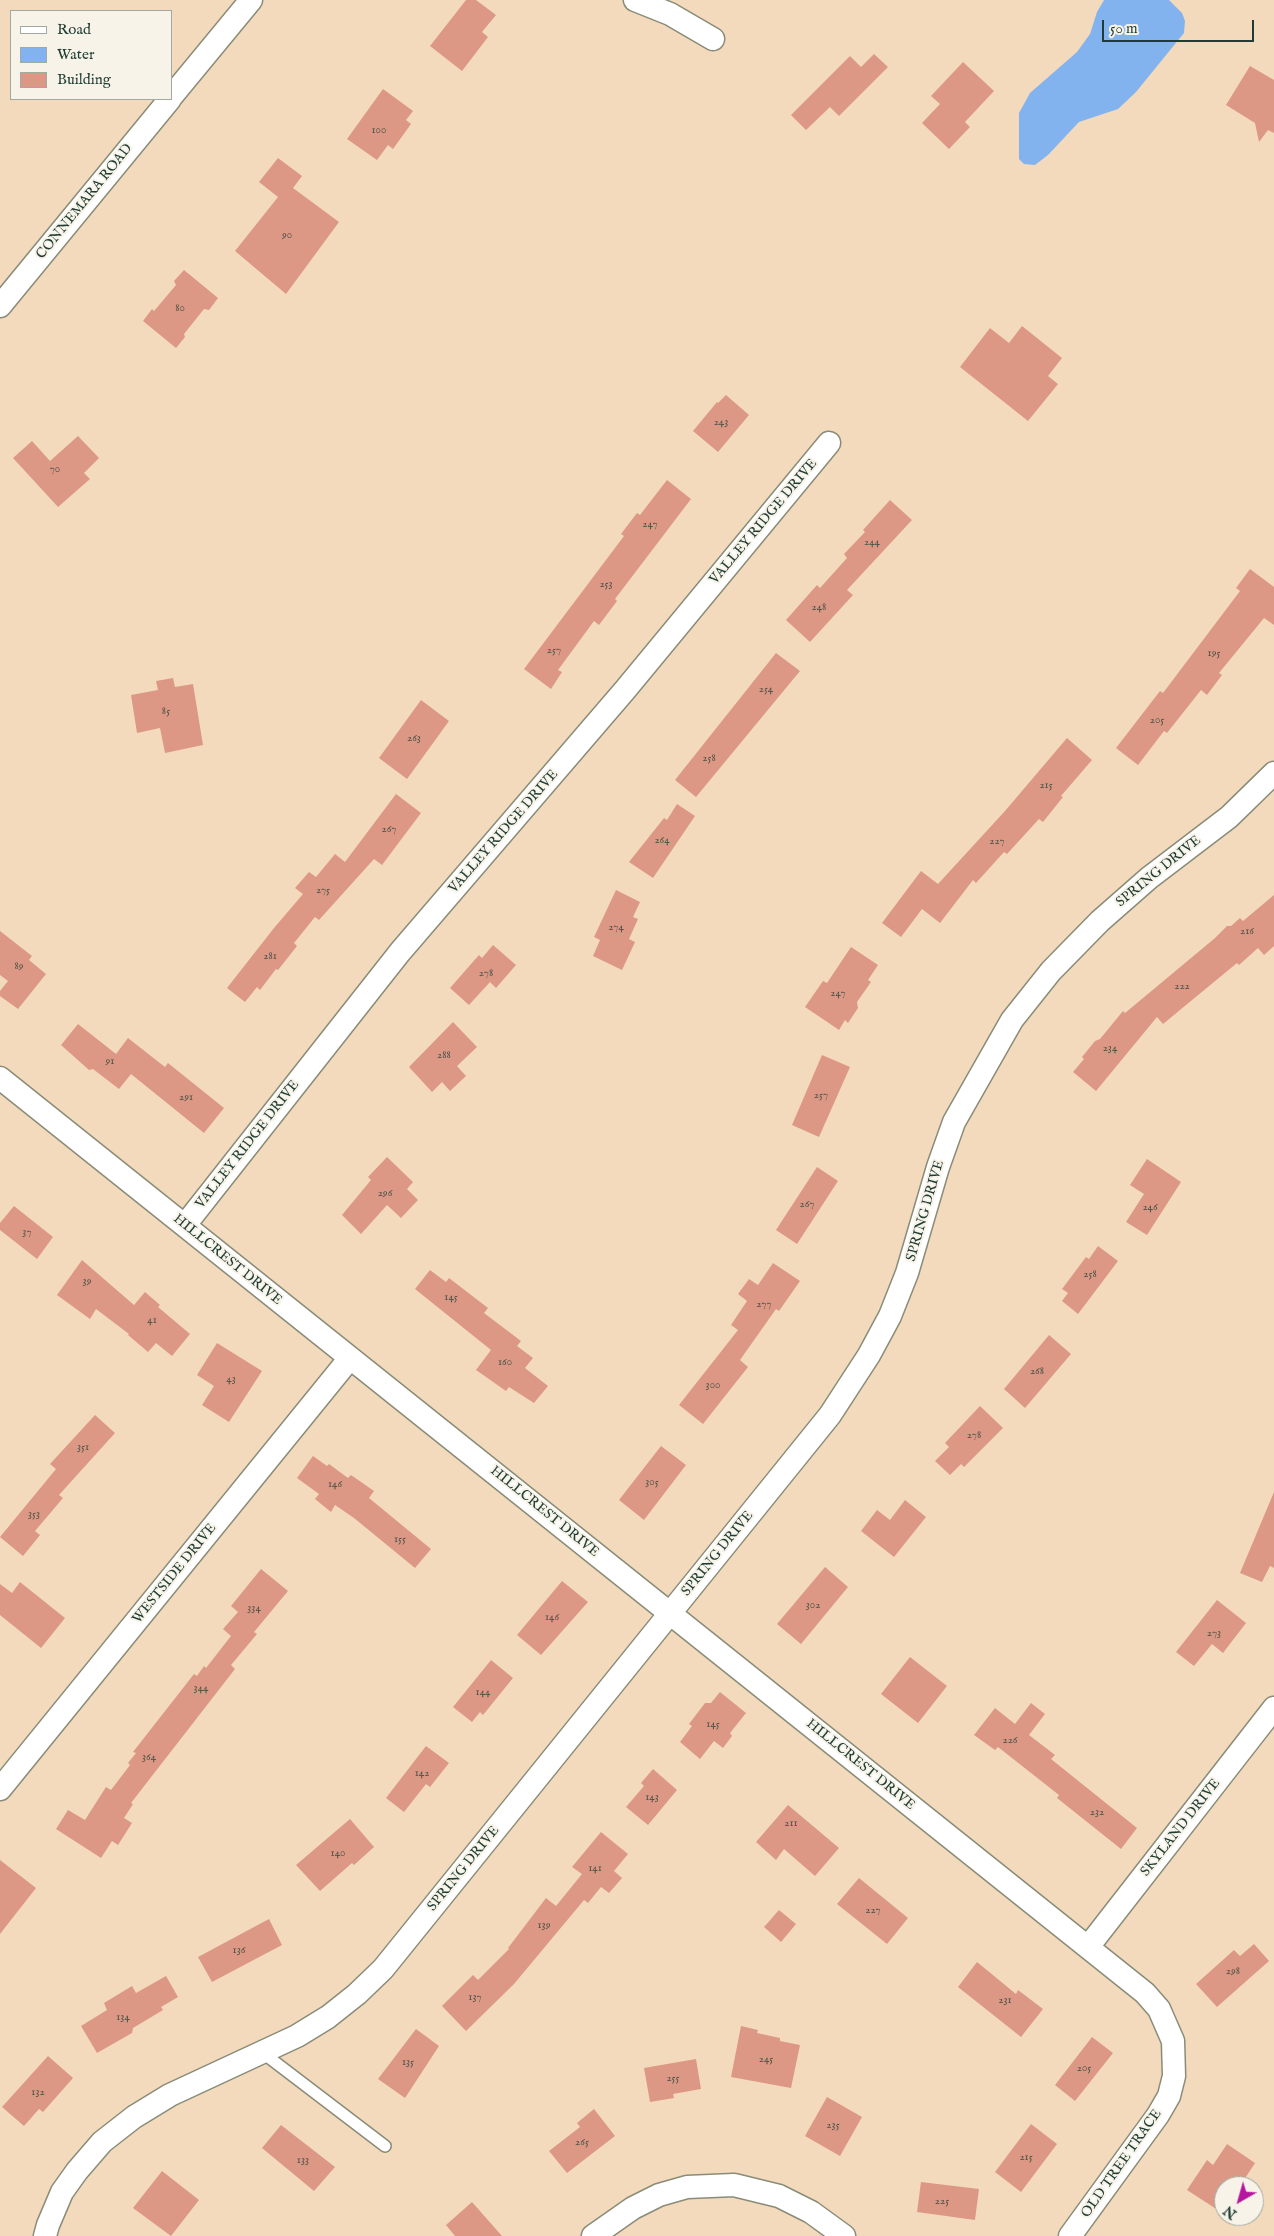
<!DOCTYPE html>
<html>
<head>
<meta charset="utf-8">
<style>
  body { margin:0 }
  #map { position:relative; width:1274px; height:2236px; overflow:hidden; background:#f3dabc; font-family:"IM FELL English",serif }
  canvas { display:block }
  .legend { position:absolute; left:10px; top:10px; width:162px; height:90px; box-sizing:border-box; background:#f7f3e8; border:1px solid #a1aaa0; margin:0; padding:6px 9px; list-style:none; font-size:15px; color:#1f3d34 }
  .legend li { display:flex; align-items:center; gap:10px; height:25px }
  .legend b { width:25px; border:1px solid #a1aaa0 }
  .north { position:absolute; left:1214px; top:2176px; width:50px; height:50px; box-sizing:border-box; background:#f7f3e8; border:1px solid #a1aaa0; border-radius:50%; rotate:218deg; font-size:14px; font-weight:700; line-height:20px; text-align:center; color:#1f3d34 }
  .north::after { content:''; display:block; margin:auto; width:18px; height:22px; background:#b5179e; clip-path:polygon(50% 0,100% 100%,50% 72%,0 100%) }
  .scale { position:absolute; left:1102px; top:20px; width:152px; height:22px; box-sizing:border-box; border:2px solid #1f3d34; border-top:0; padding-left:6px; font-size:15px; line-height:18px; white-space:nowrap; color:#1f3d34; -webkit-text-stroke:4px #f7f3e8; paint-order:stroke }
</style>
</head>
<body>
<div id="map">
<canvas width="1274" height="2236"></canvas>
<ul class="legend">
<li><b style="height:6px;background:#fff"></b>Road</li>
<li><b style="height:14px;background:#82b3ee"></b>Water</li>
<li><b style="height:14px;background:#dc9885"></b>Building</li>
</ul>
<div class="north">N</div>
<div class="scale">50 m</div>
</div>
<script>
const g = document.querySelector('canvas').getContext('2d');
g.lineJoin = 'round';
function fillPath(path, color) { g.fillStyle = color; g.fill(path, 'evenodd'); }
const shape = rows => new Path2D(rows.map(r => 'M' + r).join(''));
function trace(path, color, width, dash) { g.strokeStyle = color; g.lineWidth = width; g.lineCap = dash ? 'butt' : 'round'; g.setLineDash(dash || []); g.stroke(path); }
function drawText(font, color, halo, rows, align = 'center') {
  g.font = font + ' "IM FELL English",serif'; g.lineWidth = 4; g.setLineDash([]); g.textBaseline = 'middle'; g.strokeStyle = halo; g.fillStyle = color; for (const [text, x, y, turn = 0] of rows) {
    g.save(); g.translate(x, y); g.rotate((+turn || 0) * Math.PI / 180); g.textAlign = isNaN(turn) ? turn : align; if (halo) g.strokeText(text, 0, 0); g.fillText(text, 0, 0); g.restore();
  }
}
fillPath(shape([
  [1104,0,1169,0,1182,13,1185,21,1184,33,1136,92,1118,109,1079,122,1048,155,1035,165,1024,164,1019,159,1019,113,1030,93,1077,52,1090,34,1097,12]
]), '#82b3ee');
fillPath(shape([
  [466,0,476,0,496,15,482,32,488,37,462,71,430,46],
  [874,54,888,67,839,116,830,107,806,130,791,115,850,56,861,67],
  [963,62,994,91,965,122,970,127,949,149,922,123,940,104,931,96],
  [1250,66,1274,80,1274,133,1268,130,1259,142,1255,123,1226,105],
  [383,89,413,111,406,120,411,124,393,149,388,145,377,160,347,139],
  [278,158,302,176,293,188,339,222,286,294,235,251,278,197,259,182],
  [184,270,218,298,209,310,204,309,184,334,185,337,176,348,143,321,152,309,154,311,176,285,174,281],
  [1022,326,1062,358,1048,376,1058,384,1028,421,960,367,990,328,1009,343],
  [726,395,749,415,718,452,693,431,717,402,718,403],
  [78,436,99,458,84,473,90,479,58,507,13,458,32,441,50,461],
  [667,480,691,499,615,599,617,601,599,625,594,621,558,670,562,672,551,689,524,669,624,536,621,534,637,513,640,515],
  [890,500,912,520,847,590,853,595,810,642,786,620,817,585,820,588,847,558,844,554,865,532,863,530],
  [1250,569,1274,587,1274,625,1264,618,1219,673,1222,675,1207,695,1201,690,1167,733,1164,731,1138,765,1116,748,1160,691,1163,693,1240,591,1236,588],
  [776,653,800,671,696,797,675,780],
  [173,678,175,687,193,684,203,745,165,753,160,728,137,733,131,695,158,690,156,681],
  [421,700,449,721,407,779,379,758],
  [1067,738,1092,760,1061,796,1063,797,1043,822,1039,819,1007,854,1004,852,976,883,973,880,940,923,922,909,901,937,882,923,921,871,938,884,1005,811],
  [396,794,421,813,382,865,374,859,319,920,315,917,294,943,297,946,278,970,276,969,260,990,257,987,245,1002,227,988,274,928,303,894,295,888,309,872,316,877,335,854,345,862],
  [677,804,695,816,653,878,629,862,664,818,667,820],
  [616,890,640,902,633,917,638,919,629,939,635,942,622,970,593,956,600,940,594,937],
  [1274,895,1274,946,1264,955,1258,948,1239,965,1237,963,1163,1024,1157,1017,1096,1091,1073,1072,1084,1059,1082,1057,1095,1041,1100,1039,1123,1011,1125,1013,1215,938,1227,926,1231,926,1240,918,1243,921],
  [0,931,32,956,29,960,46,974,18,1009,0,996,0,991,8,981,0,975],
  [493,945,516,965,496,988,490,982,469,1005,450,988,479,955,482,958],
  [851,947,878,965,868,980,871,982,857,1002,858,1008,848,1023,845,1020,839,1030,805,1007,823,981,827,983],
  [453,1022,477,1047,457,1066,466,1076,450,1091,442,1082,432,1092,409,1067],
  [78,1024,116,1054,128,1038,165,1067,168,1063,224,1108,204,1133,131,1074,119,1089,93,1069,89,1070,61,1045],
  [822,1055,850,1067,819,1137,792,1125],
  [387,1157,413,1182,407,1189,418,1200,401,1218,387,1205,361,1234,342,1215,371,1180,368,1177],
  [1147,1159,1181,1182,1147,1235,1126,1222,1144,1194,1130,1185],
  [817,1167,838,1181,797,1244,776,1230],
  [14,1206,53,1237,37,1259,0,1230,0,1223],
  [1098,1246,1118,1261,1078,1314,1062,1301,1068,1293,1062,1289,1086,1257,1089,1259],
  [82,1260,134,1305,145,1292,160,1305,158,1307,190,1334,172,1356,156,1343,148,1352,128,1335,129,1334,96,1309,90,1319,57,1295],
  [773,1263,800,1281,779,1311,776,1309,740,1360,748,1367,703,1424,679,1405,738,1330,731,1325,747,1301,738,1294,749,1279,758,1285],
  [430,1270,446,1282,449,1278,488,1308,484,1313,521,1341,517,1346,533,1358,525,1368,548,1386,534,1403,509,1387,506,1391,476,1370,491,1350,415,1289],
  [1049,1335,1071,1354,1025,1408,1004,1389],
  [217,1343,262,1371,229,1422,202,1405,214,1386,197,1375],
  [980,1406,1003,1428,964,1467,961,1464,950,1475,935,1461,949,1447,945,1443],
  [95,1415,115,1433,59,1495,63,1498,35,1531,40,1535,23,1556,0,1537,56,1469,50,1464],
  [661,1446,686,1465,644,1520,619,1500],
  [313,1456,327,1466,329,1464,348,1478,351,1475,374,1491,369,1498,431,1549,415,1568,354,1518,335,1505,331,1512,315,1499,319,1494,297,1478],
  [1274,1492,1274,1568,1270,1566,1262,1582,1240,1573],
  [905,1500,926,1517,894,1557,861,1531,877,1510,890,1520],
  [825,1567,848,1587,801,1644,777,1624],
  [261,1569,288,1591,254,1632,257,1634,231,1665,235,1669,131,1803,133,1804,124,1818,132,1823,118,1845,112,1841,101,1858,56,1829,68,1810,85,1820,106,1787,111,1790,130,1765,128,1763,136,1753,133,1752,194,1674,197,1676,204,1666,206,1668,231,1636,223,1629,238,1612,231,1606],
  [562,1581,588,1602,541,1655,517,1635],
  [20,1582,65,1618,41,1648,0,1615,0,1584,12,1593],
  [1217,1600,1246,1623,1223,1653,1212,1644,1194,1666,1176,1652],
  [910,1657,947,1686,918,1723,881,1694],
  [491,1660,513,1678,483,1715,480,1712,472,1722,453,1707],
  [720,1692,746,1713,730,1733,732,1736,723,1748,714,1741,700,1759,680,1742,692,1726,689,1724,705,1703,711,1703],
  [1031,1703,1045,1714,1029,1735,1055,1755,1051,1759,1137,1828,1121,1849,1057,1798,1059,1795,998,1747,995,1750,974,1735,995,1708,1015,1724],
  [426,1746,449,1763,430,1787,426,1784,404,1812,386,1798],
  [653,1769,677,1790,648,1825,626,1807,644,1786,641,1783],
  [788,1805,839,1848,815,1876,784,1849,776,1860,756,1842],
  [350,1819,374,1847,354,1865,352,1863,320,1891,296,1865],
  [601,1832,628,1854,614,1871,622,1878,609,1893,601,1887,588,1903,584,1900,514,1984,466,2031,442,2006,473,1975,478,1980,509,1949,508,1948,546,1898,556,1906,582,1874,572,1867],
  [0,1860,36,1888,0,1934],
  [859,1878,908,1918,887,1944,837,1904],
  [779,1910,796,1924,781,1942,764,1927],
  [269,1919,282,1945,212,1982,198,1957],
  [1254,1944,1269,1961,1217,2007,1196,1984,1234,1950,1240,1956],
  [977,1962,1016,1994,1018,1990,1043,2009,1021,2037,958,1987],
  [166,1976,178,1997,161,2007,163,2010,133,2028,132,2033,97,2053,81,2026,107,2010,104,2003,132,1986,136,1993],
  [741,2026,758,2030,757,2033,780,2038,780,2041,800,2045,791,2088,731,2077],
  [416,2029,439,2046,405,2098,378,2079],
  [1092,2037,1113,2053,1075,2101,1055,2085],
  [48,2056,73,2078,43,2112,39,2109,24,2126,2,2107],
  [696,2059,701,2089,673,2094,674,2098,650,2102,644,2068],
  [827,2097,862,2117,840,2156,805,2136],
  [594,2109,615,2136,567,2173,549,2151,580,2127,577,2123],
  [1031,2124,1057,2144,1021,2192,995,2172],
  [281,2125,335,2167,314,2191,262,2148],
  [1227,2144,1255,2163,1240,2186,1224,2186,1224,2214,1187,2190,1207,2160,1213,2165],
  [162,2171,199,2200,171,2236,133,2208],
  [921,2182,979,2189,975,2220,917,2212],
  [472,2202,502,2236,455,2236,446,2225]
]), '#dc9885');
const lane = shape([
  [263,2053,385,2146]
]);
const street = shape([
  [635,0,670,14,713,39],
  [171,97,251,0],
  [0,306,170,99],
  [0,1078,1145,1993,1159,2009,1173,2041,1174,2076,1169,2096,1158,2115,1070,2236],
  [185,1225,400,952,625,690,829,443],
  [0,1789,350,1358],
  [1088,1947,1274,1708],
  [45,2236,48,2225,62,2192,77,2171,102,2142,134,2117,170,2095,297,2036,328,2017,357,1994,383,1969,830,1415,869,1355,890,1316,907,1273,938,1167,954,1122,1012,1020,1051,971,1100,921,1149,878,1229,817,1274,773],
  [593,2236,633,2208,659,2195,687,2187,734,2185,779,2196,811,2212,844,2236]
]);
trace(lane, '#898c78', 14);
trace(street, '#898c78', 25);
trace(lane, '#fff', 11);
trace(street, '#fff', 22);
drawText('11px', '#4e5448', null, [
  ["100",379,131],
  ["90",287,236],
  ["80",180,309],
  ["243",721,423],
  ["70",55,470],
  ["247",650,525],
  ["244",872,543],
  ["253",606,585],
  ["248",819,608],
  ["257",554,651],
  ["195",1214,654],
  ["254",766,690],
  ["85",166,712],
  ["205",1157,721],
  ["263",414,739],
  ["258",709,759],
  ["215",1046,786],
  ["267",389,830],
  ["264",662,841],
  ["227",997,842],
  ["275",323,891],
  ["274",616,928],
  ["216",1247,932],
  ["281",270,957],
  ["89",19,967],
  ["278",486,974],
  ["222",1182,987],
  ["247",838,994],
  ["234",1110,1049],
  ["288",444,1056],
  ["91",110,1062],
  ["257",821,1096],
  ["291",186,1098],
  ["296",385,1194],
  ["267",807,1205],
  ["246",1150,1208],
  ["37",27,1233],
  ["258",1090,1275],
  ["39",87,1282],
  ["145",451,1298],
  ["277",764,1305],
  ["41",152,1321],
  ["160",505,1363],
  ["268",1037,1372],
  ["43",231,1380],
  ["300",713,1386],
  ["278",974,1436],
  ["351",83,1448],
  ["305",652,1483],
  ["146",335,1485],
  ["353",34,1515],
  ["155",400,1540],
  ["302",813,1606],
  ["334",254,1609],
  ["146",552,1618],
  ["273",1214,1634],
  ["344",201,1689],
  ["144",483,1693],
  ["145",713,1725],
  ["226",1010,1741],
  ["364",149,1758],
  ["142",422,1774],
  ["143",652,1798],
  ["232",1097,1813],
  ["211",791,1824],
  ["140",338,1854],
  ["141",595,1869],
  ["227",873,1911],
  ["139",544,1926],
  ["136",239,1951],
  ["298",1233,1972],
  ["137",475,1998],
  ["231",1005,2001],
  ["134",123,2018],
  ["245",766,2060],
  ["135",408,2063],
  ["205",1084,2069],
  ["255",673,2079],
  ["132",38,2093],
  ["235",833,2126],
  ["265",582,2143],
  ["215",1026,2158],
  ["133",303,2161],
  ["225",942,2202]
]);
drawText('14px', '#1f3d34', '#f7f3e8', [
  ["CONNEMARA ROAD",85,202,-51],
  ["VALLEY RIDGE DRIVE",764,522,-50],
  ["VALLEY RIDGE DRIVE",504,832,-49],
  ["SPRING DRIVE",1159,872,-39],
  ["VALLEY RIDGE DRIVE",248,1145,-52],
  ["SPRING DRIVE",926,1211,-74],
  ["HILLCREST DRIVE",227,1260,39],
  ["HILLCREST DRIVE",544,1512,39],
  ["SPRING DRIVE",718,1554,-51],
  ["WESTSIDE DRIVE",175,1574,-51],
  ["HILLCREST DRIVE",860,1765,39],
  ["SKYLAND DRIVE",1181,1828,-52],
  ["SPRING DRIVE",464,1869,-51],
  ["OLD TREE TRACE",1122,2164,-55]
]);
</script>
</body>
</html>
